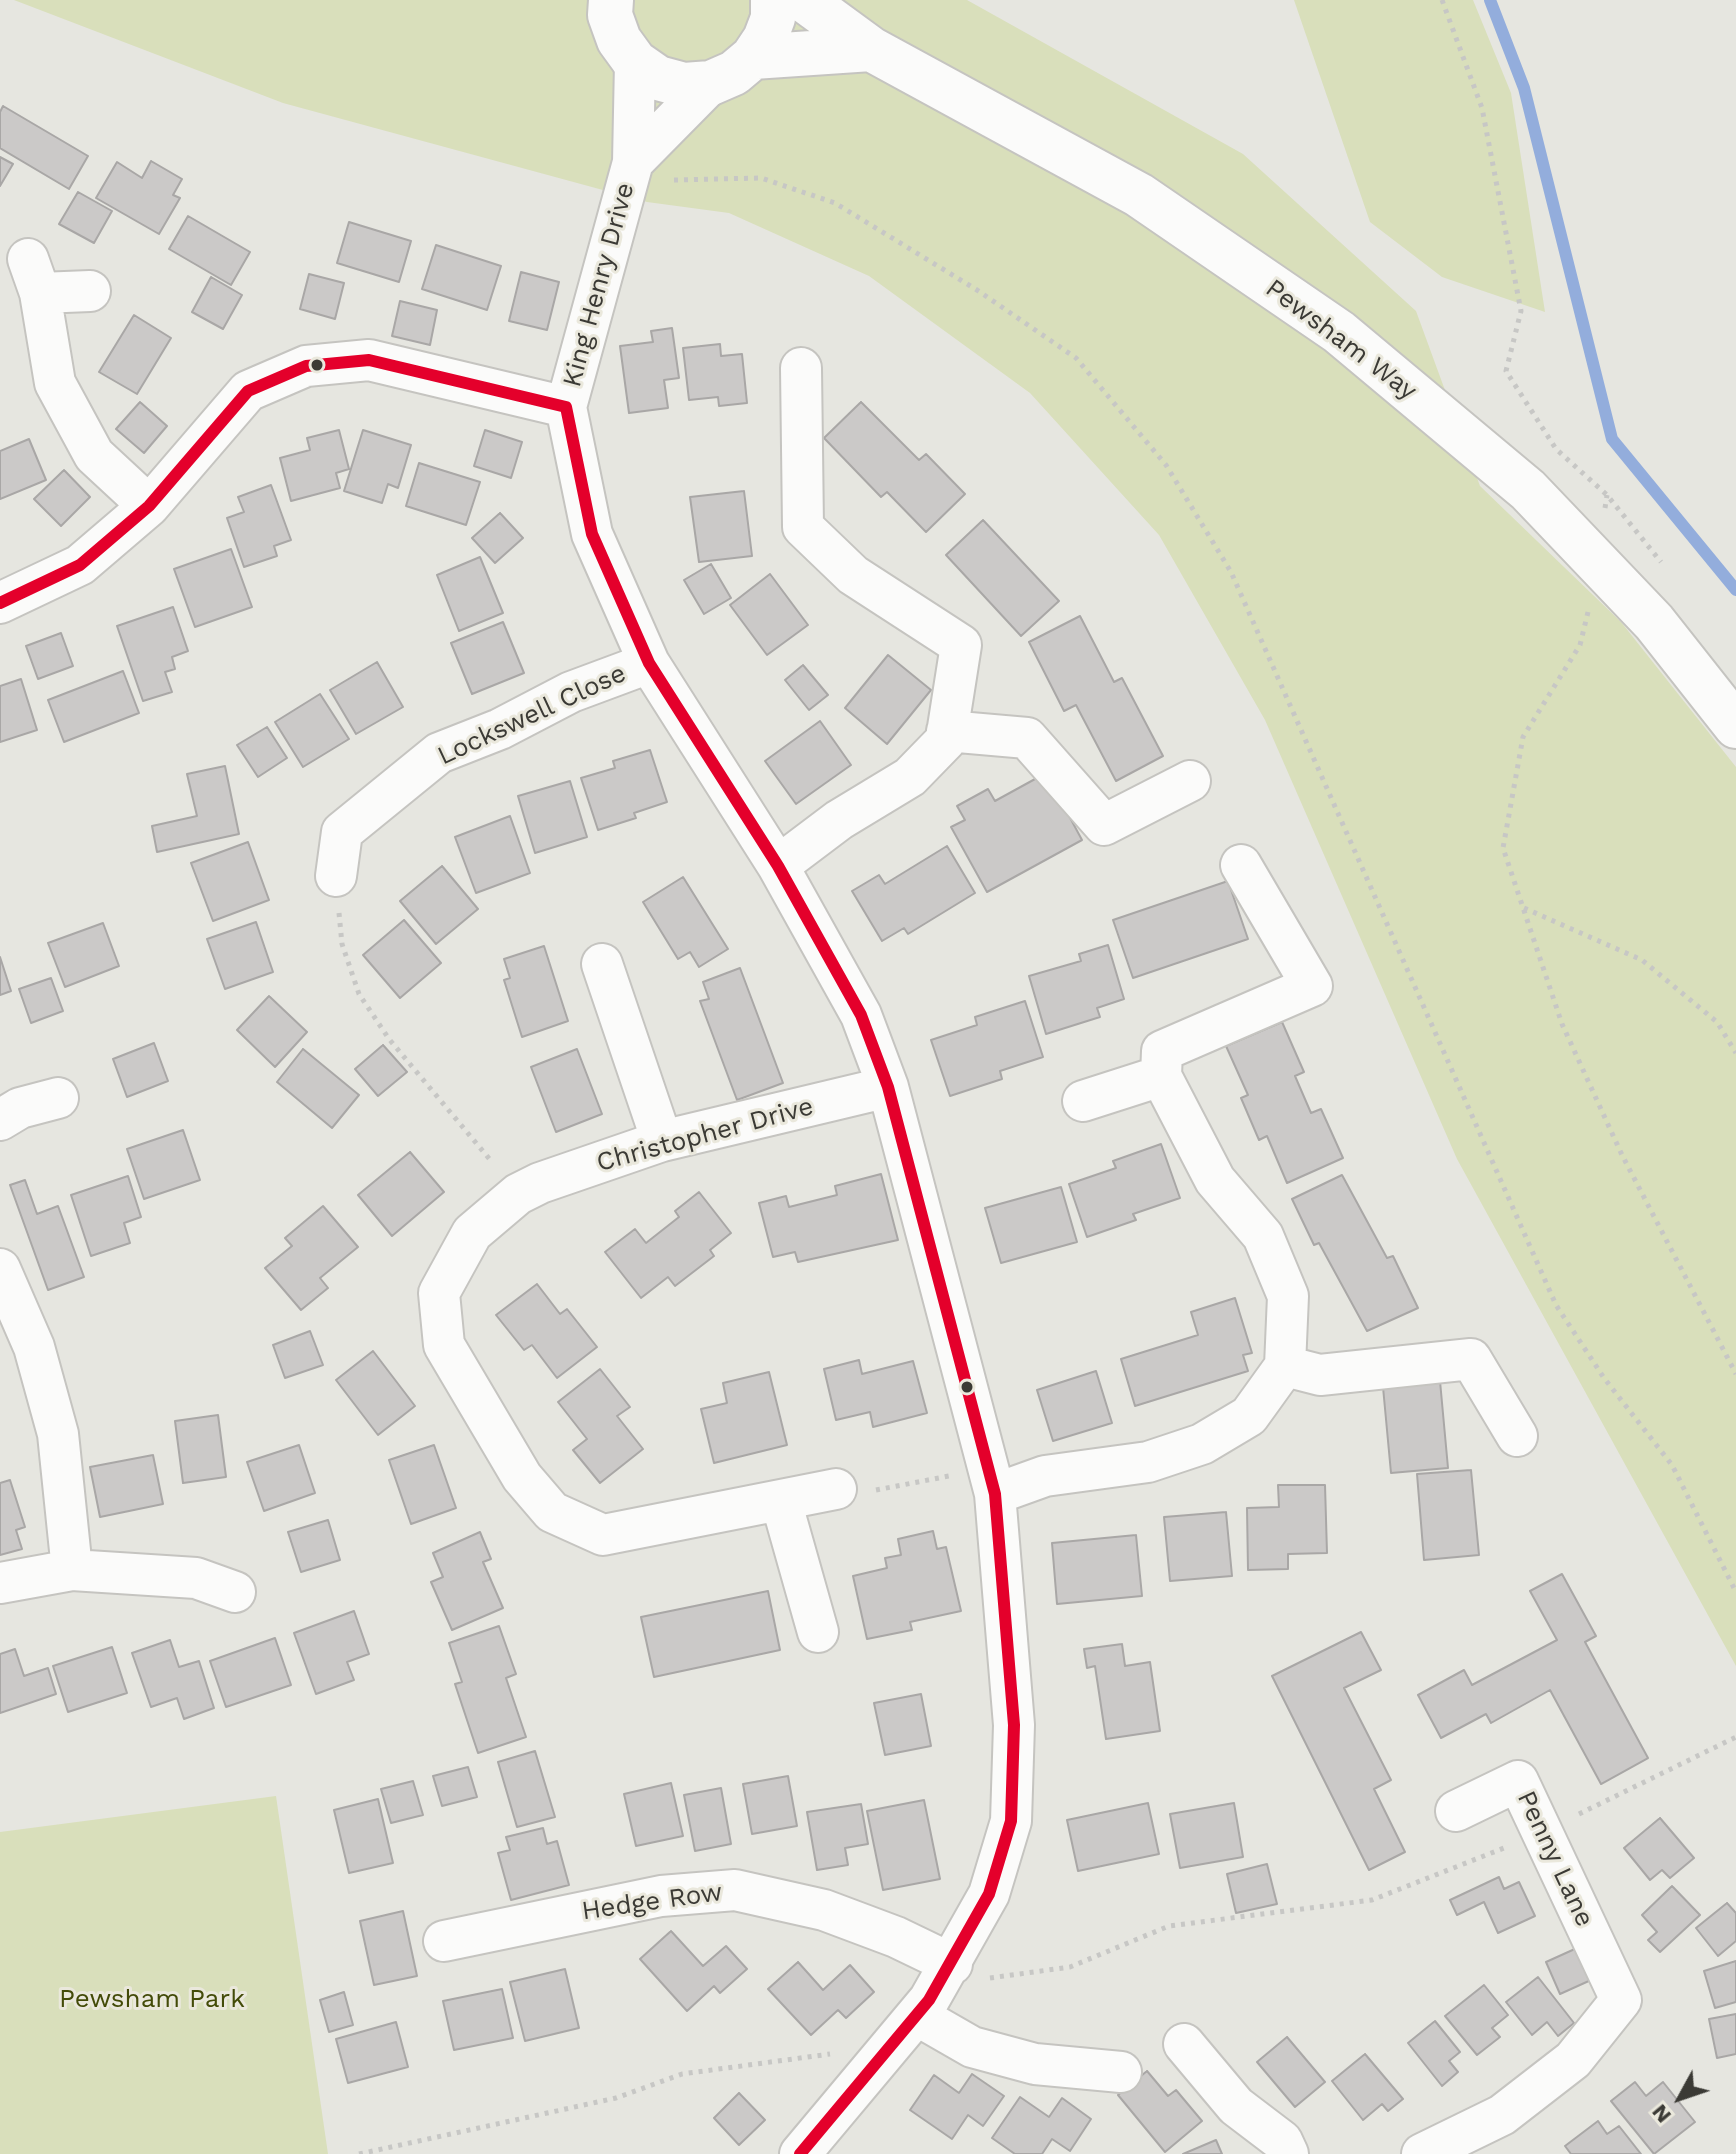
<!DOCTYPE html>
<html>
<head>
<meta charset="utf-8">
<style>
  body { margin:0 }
  #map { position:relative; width:1736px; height:2154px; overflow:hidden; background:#e6e6e0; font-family:"Work Sans",sans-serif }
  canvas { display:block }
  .north { position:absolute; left:1640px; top:2058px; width:80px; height:80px; -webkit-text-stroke:6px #eae8dc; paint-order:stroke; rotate:230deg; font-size:22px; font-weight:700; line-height:32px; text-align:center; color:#3b3a35 }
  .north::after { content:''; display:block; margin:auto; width:28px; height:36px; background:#3b3a35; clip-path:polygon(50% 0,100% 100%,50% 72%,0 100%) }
</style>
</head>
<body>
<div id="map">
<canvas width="1736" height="2154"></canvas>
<div class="north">N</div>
</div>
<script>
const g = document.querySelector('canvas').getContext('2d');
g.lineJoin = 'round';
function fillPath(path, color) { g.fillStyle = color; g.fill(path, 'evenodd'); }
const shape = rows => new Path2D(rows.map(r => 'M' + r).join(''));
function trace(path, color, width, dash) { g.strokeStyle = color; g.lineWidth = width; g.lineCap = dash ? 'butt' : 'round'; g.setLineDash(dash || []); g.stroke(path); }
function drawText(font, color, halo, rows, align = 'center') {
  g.font = font + ' "Work Sans",sans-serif'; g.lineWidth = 6; g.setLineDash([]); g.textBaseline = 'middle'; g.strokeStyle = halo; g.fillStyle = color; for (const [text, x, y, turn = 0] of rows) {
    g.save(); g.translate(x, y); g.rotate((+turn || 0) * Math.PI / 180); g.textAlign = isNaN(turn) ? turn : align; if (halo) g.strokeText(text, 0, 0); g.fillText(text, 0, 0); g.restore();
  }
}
fillPath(shape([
  [14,0,967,0,1243,154,1416,311,1480,486,1621,622,1736,767,1736,1666,1457,1159,1265,720,1159,535,1030,393,869,276,729,213,647,202,283,103],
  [1294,0,1473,0,1511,93,1545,312,1442,277,1370,222],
  [276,1796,328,2154,0,2154,0,1832]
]), '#d9dfbb');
trace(shape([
  [1490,0,1524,88,1612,439,1736,590]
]), '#93addc', 12);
const building = shape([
  [3,106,88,156,69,189,0,148,0,112,3,106],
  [0,157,13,164,0,186,0,157],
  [151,161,182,179,173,195,180,198,159,234,96,198,117,162,142,178,151,161],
  [78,192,112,211,94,243,59,224,78,192],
  [188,216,250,252,231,285,169,249,188,216],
  [349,222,411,241,399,282,337,263,349,222],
  [436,245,501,266,487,310,422,289,436,245],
  [521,272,559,282,547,330,509,321,521,272],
  [309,274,344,283,335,319,300,309,309,274],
  [211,277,242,295,223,329,192,312,211,277],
  [400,301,437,310,430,345,392,336,400,301],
  [134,315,171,338,137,394,99,372,134,315],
  [672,328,679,378,664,380,668,408,629,413,620,346,653,342,651,331,672,328],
  [720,344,721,356,742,354,747,403,719,406,718,397,689,400,683,348,720,344],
  [140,402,167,426,144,453,116,429,140,402],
  [861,402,919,460,926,454,965,494,926,532,887,492,881,497,824,438,861,402],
  [339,430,349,469,336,473,340,488,291,501,280,458,310,450,307,438,339,430],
  [363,430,411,445,398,488,388,484,382,503,344,491,363,430],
  [485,430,522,442,511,478,474,466,485,430],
  [29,439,46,480,0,499,0,451,29,439],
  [419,463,480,482,466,525,406,506,419,463],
  [64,470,90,497,61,526,34,499,64,470],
  [271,485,291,540,274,546,277,556,244,567,227,518,244,512,238,497,271,485],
  [744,491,752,556,699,562,690,497,744,491],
  [500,513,523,538,495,563,472,538,500,513],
  [983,520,1059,601,1021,636,946,555,983,520],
  [231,549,252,607,195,627,174,569,231,549],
  [480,557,503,613,459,631,437,575,480,557],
  [711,564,731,598,704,614,684,580,711,564],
  [770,574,808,625,767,655,730,605,770,574],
  [173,607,188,651,172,657,175,669,165,672,172,692,143,701,117,626,173,607],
  [1080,616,1114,682,1122,678,1163,756,1116,781,1076,705,1064,711,1029,642,1080,616],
  [503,622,524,673,472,694,451,643,503,622],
  [61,633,73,666,38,679,26,646,61,633],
  [888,655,931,690,887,744,845,708,888,655],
  [377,662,403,707,356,734,330,690,377,662],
  [803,665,828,695,809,710,785,680,803,665],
  [123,671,139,713,64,742,48,700,123,671],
  [21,679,37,730,0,742,0,686,21,679],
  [320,694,349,739,303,767,275,722,320,694],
  [820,721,851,765,796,804,765,761,820,721],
  [267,727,287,758,258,777,237,745,267,727],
  [650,750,667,802,634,813,636,818,598,830,581,778,615,768,613,761,650,750],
  [225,766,239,834,157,852,152,826,197,816,187,774,225,766],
  [1046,773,1082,840,987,892,951,827,965,820,957,806,988,789,995,801,1046,773],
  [570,781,587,837,535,853,518,796,570,781],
  [510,816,530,873,476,893,455,837,510,816],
  [248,842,269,900,213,921,191,863,248,842],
  [947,846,975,893,908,934,904,928,882,941,852,891,879,875,885,884,947,846],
  [442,866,478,909,436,944,400,901,442,866],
  [683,877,728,949,699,967,690,952,678,959,643,902,683,877],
  [1228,881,1248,939,1133,978,1113,920,1228,881],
  [404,920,441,963,400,998,363,955,404,920],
  [256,922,273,972,225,989,207,939,256,922],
  [103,923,119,966,65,987,48,943,103,923],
  [1108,945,1124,999,1097,1008,1100,1017,1046,1034,1029,976,1081,961,1079,954,1108,945],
  [544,946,568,1021,522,1037,504,980,510,978,504,959,544,946],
  [0,957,11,991,0,995,0,957],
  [740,968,783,1083,737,1100,700,1001,709,999,703,982,740,968],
  [51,978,63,1011,31,1023,19,989,51,978],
  [269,996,307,1032,275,1067,237,1030,269,996],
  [1025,1001,1043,1057,1000,1071,1002,1079,950,1096,931,1040,977,1025,975,1017,1025,1001],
  [1282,1022,1304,1072,1295,1076,1311,1113,1321,1109,1343,1158,1287,1183,1267,1136,1259,1140,1241,1098,1248,1095,1226,1046,1282,1022],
  [154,1043,168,1081,127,1097,113,1059,154,1043],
  [383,1045,407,1072,378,1096,355,1069,383,1045],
  [303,1049,359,1095,332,1128,277,1082,303,1049],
  [577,1049,602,1114,556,1132,531,1067,577,1049],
  [183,1130,200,1180,144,1199,127,1149,183,1130],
  [1161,1144,1180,1198,1133,1214,1136,1220,1087,1237,1069,1184,1116,1168,1113,1161,1161,1144],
  [410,1152,444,1192,392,1236,358,1195,410,1152],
  [881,1174,898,1240,798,1262,795,1252,773,1257,759,1203,786,1196,789,1207,837,1195,835,1186,881,1174],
  [1342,1175,1387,1258,1393,1256,1418,1308,1367,1331,1319,1243,1314,1245,1292,1199,1342,1175],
  [128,1176,141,1217,124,1223,130,1243,91,1256,71,1195,128,1176],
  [25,1180,37,1214,58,1206,84,1277,48,1290,10,1185,25,1180],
  [1061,1187,1077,1242,1001,1263,985,1208,1061,1187],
  [699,1192,731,1233,710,1250,714,1256,675,1286,668,1277,641,1298,605,1252,635,1229,646,1243,679,1217,675,1211,699,1192],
  [323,1206,358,1247,320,1278,328,1288,301,1310,265,1268,292,1246,285,1238,323,1206],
  [537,1284,560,1314,567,1309,597,1347,557,1378,532,1345,524,1350,496,1315,537,1284],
  [1235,1298,1252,1353,1243,1355,1248,1371,1135,1406,1121,1359,1198,1335,1191,1312,1235,1298],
  [310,1331,323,1365,285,1378,273,1345,310,1331],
  [373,1351,415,1406,378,1435,336,1380,373,1351],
  [859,1360,862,1374,913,1361,927,1413,873,1427,870,1412,836,1420,824,1369,859,1360],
  [600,1369,630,1407,617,1416,643,1449,600,1483,573,1450,587,1439,558,1402,600,1369],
  [1096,1371,1112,1423,1053,1441,1037,1390,1096,1371],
  [769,1372,787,1445,714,1463,701,1409,727,1403,723,1383,769,1372],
  [1440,1381,1448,1468,1391,1473,1383,1387,1440,1381],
  [218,1415,226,1477,183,1483,175,1421,218,1415],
  [299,1445,315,1493,264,1511,247,1462,299,1445],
  [434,1445,456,1508,411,1524,389,1460,434,1445],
  [153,1455,163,1504,100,1517,90,1467,153,1455],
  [1471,1470,1479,1555,1424,1560,1417,1474,1471,1470],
  [10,1480,25,1527,16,1530,22,1549,0,1555,0,1483,10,1480],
  [1278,1485,1325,1485,1327,1553,1288,1554,1288,1569,1248,1570,1247,1508,1279,1507,1278,1485],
  [1226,1512,1232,1576,1170,1581,1164,1517,1226,1512],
  [328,1520,340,1560,301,1572,288,1532,328,1520],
  [933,1531,937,1549,946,1547,961,1611,910,1622,912,1630,867,1639,853,1576,887,1568,885,1558,901,1555,898,1539,933,1531],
  [480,1532,491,1559,483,1562,503,1608,452,1630,431,1582,443,1577,433,1553,480,1532],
  [1136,1535,1142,1596,1057,1604,1052,1543,1136,1535],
  [1562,1574,1596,1636,1585,1642,1648,1758,1601,1784,1550,1690,1491,1723,1486,1714,1441,1738,1418,1695,1464,1670,1472,1685,1557,1640,1530,1591,1562,1574],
  [768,1591,780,1650,654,1677,641,1617,768,1591],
  [354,1611,369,1654,347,1662,354,1680,316,1694,294,1633,354,1611],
  [499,1626,516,1674,506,1678,526,1737,478,1753,455,1684,462,1682,449,1643,499,1626],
  [1361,1632,1381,1670,1344,1688,1391,1780,1374,1789,1405,1852,1369,1870,1272,1676,1361,1632],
  [275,1638,291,1685,226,1707,210,1661,275,1638],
  [170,1640,179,1667,199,1661,214,1708,184,1719,177,1698,151,1707,132,1653,170,1640],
  [1122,1644,1125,1666,1150,1662,1160,1731,1106,1739,1095,1666,1087,1668,1084,1649,1122,1644],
  [112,1647,127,1693,68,1712,53,1666,112,1647],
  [15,1649,24,1676,48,1668,56,1694,0,1713,0,1654,15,1649],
  [921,1694,931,1746,885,1755,874,1703,921,1694],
  [535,1751,555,1817,517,1827,498,1762,535,1751],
  [468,1767,477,1797,442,1806,433,1776,468,1767],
  [788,1776,797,1826,752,1834,743,1784,788,1776],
  [413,1781,423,1815,391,1823,381,1789,413,1781],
  [671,1783,683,1836,636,1846,624,1794,671,1783],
  [721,1788,731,1844,695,1851,684,1795,721,1788],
  [378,1799,393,1863,349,1873,334,1810,378,1799],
  [924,1800,940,1879,883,1890,867,1811,924,1800],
  [1148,1803,1159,1854,1078,1871,1067,1820,1148,1803],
  [1234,1803,1243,1857,1180,1868,1170,1814,1234,1803],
  [861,1804,868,1844,845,1848,848,1865,817,1870,807,1812,861,1804],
  [1660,1818,1694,1858,1670,1878,1662,1870,1650,1880,1624,1848,1660,1818],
  [543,1828,547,1844,557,1841,569,1885,511,1900,498,1853,510,1850,506,1837,543,1828],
  [1267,1864,1277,1904,1236,1913,1227,1874,1267,1864],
  [1499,1877,1504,1889,1519,1882,1535,1916,1498,1933,1484,1902,1457,1915,1450,1900,1499,1877],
  [1672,1886,1700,1915,1660,1952,1648,1940,1657,1932,1642,1915,1672,1886],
  [1727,1903,1736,1913,1736,1941,1718,1956,1696,1928,1727,1903],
  [403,1911,417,1976,374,1985,360,1921,403,1911],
  [671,1931,703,1966,726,1946,747,1969,720,1993,714,1986,687,2011,640,1959,671,1931],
  [1577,1948,1591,1980,1560,1994,1546,1962,1577,1948],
  [1736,1961,1736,2002,1715,2008,1704,1971,1736,1961],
  [798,1962,823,1990,850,1965,874,1992,846,2018,838,2010,811,2035,768,1989,798,1962],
  [565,1969,579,2028,525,2041,510,1982,565,1969],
  [1538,1977,1574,2023,1558,2036,1547,2022,1532,2035,1506,2002,1538,1977],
  [1484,1985,1508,2015,1492,2028,1500,2037,1477,2055,1445,2016,1484,1985],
  [502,1989,513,2038,454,2050,443,2001,502,1989],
  [344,1992,353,2025,329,2032,320,2000,344,1992],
  [1736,2014,1736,2054,1717,2058,1709,2019,1736,2014],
  [1435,2021,1460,2052,1449,2061,1458,2072,1442,2086,1408,2043,1435,2021],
  [396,2022,408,2067,348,2083,336,2039,396,2022],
  [1287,2037,1325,2082,1295,2107,1257,2062,1287,2037],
  [1365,2054,1403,2099,1388,2111,1382,2104,1363,2120,1332,2081,1365,2054],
  [1147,2071,1168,2096,1176,2090,1202,2121,1165,2152,1118,2095,1147,2071],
  [972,2074,1004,2096,983,2126,968,2115,952,2139,910,2110,934,2075,959,2093,972,2074],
  [1635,2082,1646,2096,1663,2082,1695,2122,1654,2154,1611,2101,1635,2082],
  [739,2093,765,2120,739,2145,714,2118,739,2093],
  [1020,2097,1049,2117,1062,2098,1091,2119,1070,2151,1052,2139,1042,2154,1015,2154,992,2138,1020,2097],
  [1598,2121,1607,2134,1619,2126,1641,2154,1571,2154,1565,2146,1598,2121],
  [1216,2140,1222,2154,1183,2154,1216,2140]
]);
fillPath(building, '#cbc9c8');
trace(building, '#a9a7a6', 2);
const minor = shape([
  [635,62,633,162,566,407,592,534,649,663,778,866,861,1015,888,1087,995,1494,1014,1725,1011,1821,989,1894,929,2000,800,2154],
  [633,162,711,83],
  [28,259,40,293,55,383,94,455,149,506],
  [40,293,90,291],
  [0,603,80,565,149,506,248,391,306,366,369,360,566,407],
  [947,731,1027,738,1104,825,1190,781],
  [778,866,839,820,910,777,946,740,961,645,853,575,803,527,801,368],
  [336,876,342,832,439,753,500,729,571,692,649,663],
  [602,964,662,1141],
  [1161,1076,1162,1051,1312,986,1241,865],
  [0,1120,20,1108,58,1098],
  [0,1269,34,1347,58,1434,72,1570,0,1583],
  [1285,1366,1320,1375,1471,1359,1517,1436],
  [836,1489,603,1535,552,1512,522,1477,444,1345,439,1293,472,1233,518,1194,540,1183,662,1141,888,1087],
  [995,1494,1045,1476,1148,1462,1202,1444,1249,1416,1285,1366,1288,1296,1263,1236,1215,1180,1161,1076,1083,1101],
  [781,1501,818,1632],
  [72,1570,196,1578,235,1592],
  [444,1941,661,1896,735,1890,824,1910,896,1937,952,1964],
  [918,2016,972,2047,1035,2064,1121,2072],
  [1184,2044,1236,2106,1282,2141,1288,2154],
  [1422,2154,1502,2115,1573,2060,1621,2000,1518,1781,1456,1811]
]);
const major = shape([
  [611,0,610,15,619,40,635,62,658,78,684,85,711,83,734,73,753,57,765,39,773,18,773,0],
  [804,0,871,49,1139,195,1339,332,1528,490,1654,622,1736,726],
  [753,57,871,49]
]);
trace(minor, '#c5c4c0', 44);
trace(major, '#c5c4c0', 48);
trace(shape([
  [1442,0,1482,108,1521,311,1506,371,1556,449,1607,495,1661,562],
  [674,180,761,178,835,203,977,290,1076,358,1166,465,1231,572,1556,1305,1604,1378,1672,1465,1736,1592],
  [1605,508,1607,495],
  [1588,612,1580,645,1523,737,1503,848,1562,1024,1622,1155,1736,1374],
  [1524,908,1642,960,1717,1022,1736,1053],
  [339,913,342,944,359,994,389,1039,492,1162],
  [876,1490,949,1476],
  [1579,1814,1736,1737],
  [990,1978,1070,1967,1169,1926,1372,1900,1504,1848],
  [359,2154,616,2098,682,2074,830,2054]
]), '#c7c7c5', 5, [4, 6]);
trace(minor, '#fbfbfa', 40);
trace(major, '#fbfbfa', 44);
trace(shape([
  [0,603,80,565,149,506,248,391,306,366,369,360,566,407,592,534,649,663,778,866,861,1015,888,1087,995,1494,1014,1725,1011,1821,989,1894,929,2000,800,2154]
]), '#e4002b', 12);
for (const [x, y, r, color] of [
  [317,365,7,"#3b3a35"],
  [967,1387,7,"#3b3a35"]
]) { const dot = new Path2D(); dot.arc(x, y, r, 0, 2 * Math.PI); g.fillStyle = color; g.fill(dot); trace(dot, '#eae8dc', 3); }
drawText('26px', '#3b3a35', '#eae8dc', [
  ["King Henry Drive",599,285,-75],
  ["Pewsham Way",1341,340,37],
  ["Lockswell Close",532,715,-25],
  ["Christopher Drive",705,1135,-15],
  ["Penny Lane",1555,1859,65],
  ["Hedge Row",652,1902,-8]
]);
drawText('26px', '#434b08', '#eae8dc', [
  ["Pewsham Park",152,1999]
]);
</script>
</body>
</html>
